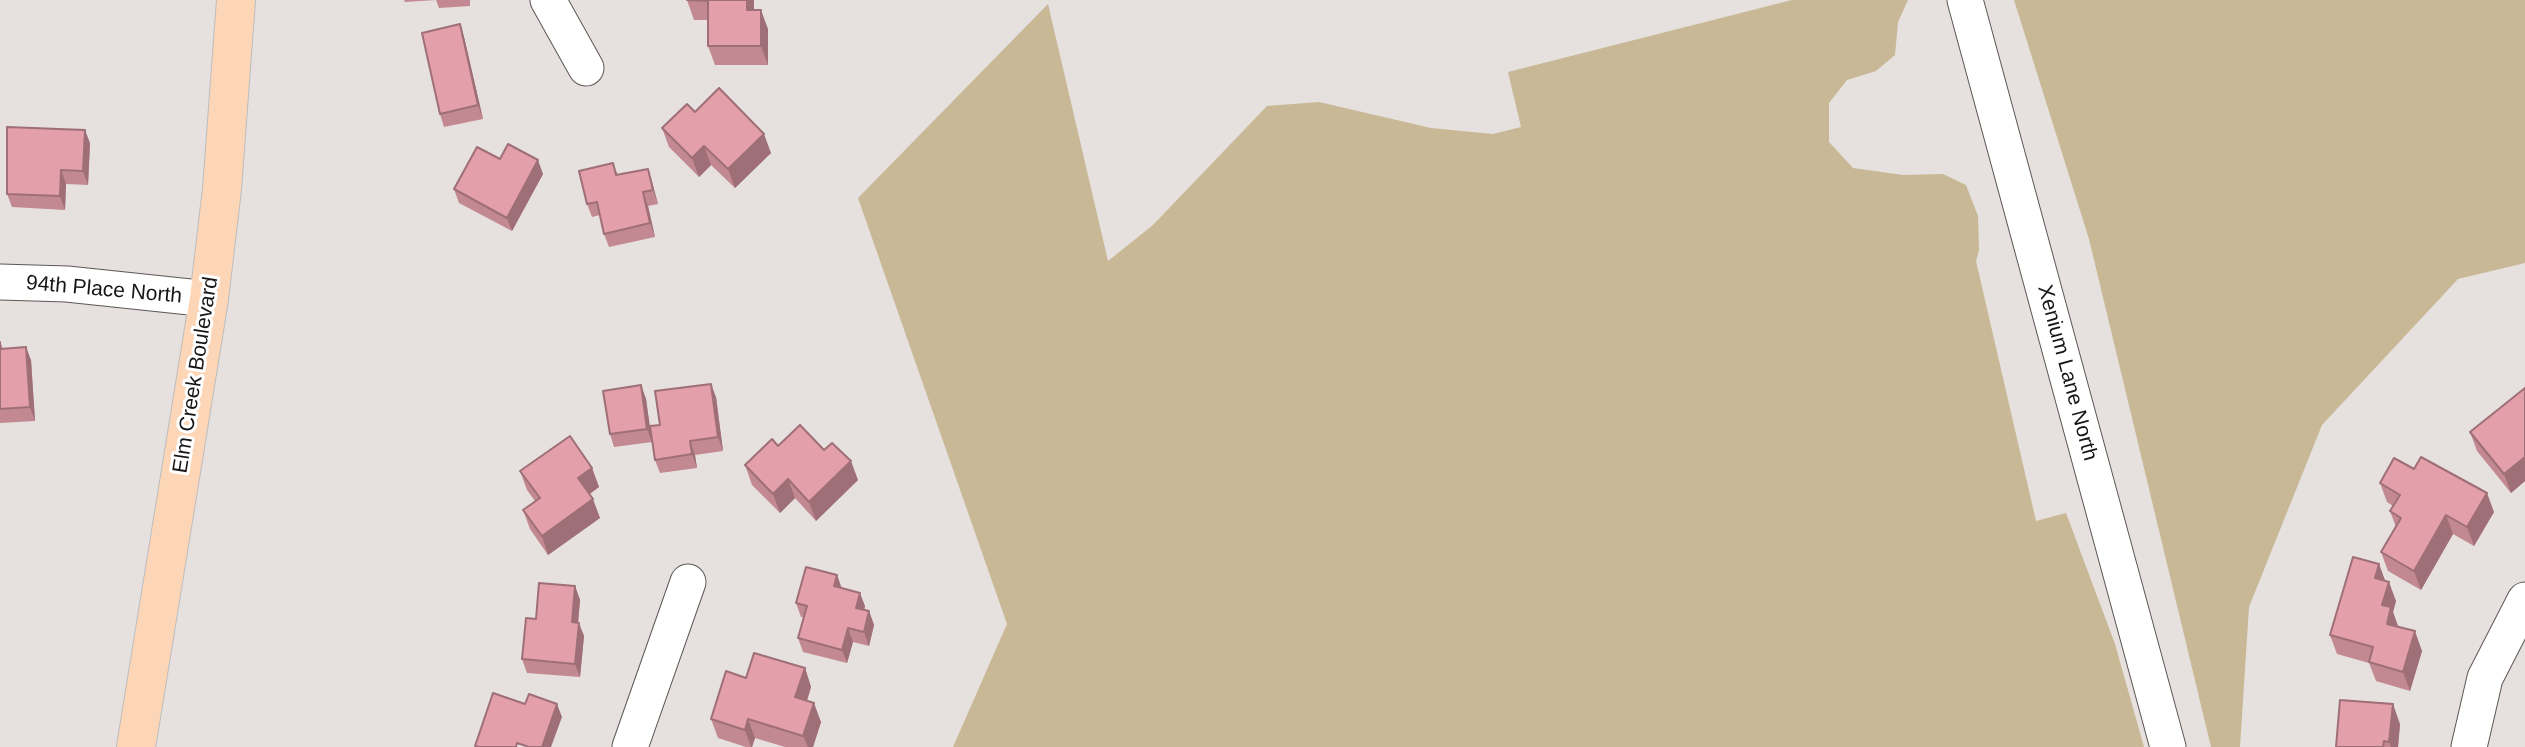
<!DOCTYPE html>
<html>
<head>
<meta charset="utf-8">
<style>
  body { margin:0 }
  canvas { display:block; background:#e6e0de }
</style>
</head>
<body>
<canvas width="2525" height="747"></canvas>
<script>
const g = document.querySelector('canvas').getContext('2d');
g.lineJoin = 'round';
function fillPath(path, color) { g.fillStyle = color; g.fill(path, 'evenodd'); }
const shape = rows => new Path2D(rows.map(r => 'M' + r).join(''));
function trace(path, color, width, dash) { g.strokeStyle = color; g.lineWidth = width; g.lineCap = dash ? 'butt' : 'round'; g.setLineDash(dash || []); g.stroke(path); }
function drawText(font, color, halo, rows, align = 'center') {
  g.font = font + ' Arial,sans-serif'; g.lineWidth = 6; g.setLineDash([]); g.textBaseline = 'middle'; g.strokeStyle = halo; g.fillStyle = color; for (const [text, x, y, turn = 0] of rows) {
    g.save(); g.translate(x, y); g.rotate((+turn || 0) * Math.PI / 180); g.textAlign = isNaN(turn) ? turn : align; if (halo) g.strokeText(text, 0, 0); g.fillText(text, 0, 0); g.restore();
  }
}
fillPath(shape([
  [1792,0,1908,0,1898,22,1895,55,1876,71,1847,80,1829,103,1829,142,1853,168,1903,175,1943,174,1966,185,1978,216,1979,250,1976,261,2036,521,2066,513,2115,644,2144,747,953,747,1007,624,858,198,1048,4,1108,261,1153,225,1267,106,1319,102,1431,128,1493,134,1521,127,1508,72],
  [2014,0,2525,0,2525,263,2458,279,2322,425,2249,607,2240,747,2211,747,2089,239]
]), '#c8b895');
const minor = shape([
  [548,0,586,68],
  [1965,0,2168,747],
  [0,282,67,284,209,299],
  [630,747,688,582],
  [2469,747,2485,678,2525,600]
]);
const major = shape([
  [136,747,209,299,222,189,236,0]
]);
trace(minor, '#5c5756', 37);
trace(major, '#bebdbd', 40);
trace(minor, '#fff', 35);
trace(major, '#fcd6b6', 38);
fillPath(shape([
  [404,0,470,0,470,6,439,8,436,0,405,2],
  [687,0,754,0,754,10,768,29,768,65,715,65,708,46,708,20,694,20],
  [460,24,464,37,483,119,444,127,440,114],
  [695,112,771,153,735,188,711,165,699,177,669,147,662,128],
  [90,143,88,185,66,184,65,210,12,207,7,194],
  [500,159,543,174,512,231,459,203,454,189],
  [613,163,618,175,648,169,652,182,658,204,648,206,655,237,609,247,604,234,600,215,592,217,587,204],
  [0,341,3,349,31,360,35,421,0,423],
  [641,385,646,399,652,442,614,447,610,434],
  [2525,388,2525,481,2511,493,2477,451,2470,432],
  [716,397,723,451,695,455,697,468,660,473,655,460,660,425],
  [778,446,824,450,858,480,816,521,795,498,780,513,752,485,745,465],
  [592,468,599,487,590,494,600,518,548,555,530,529,523,510,535,501,527,490,520,471],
  [2380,483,2494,512,2474,546,2453,534,2421,590,2388,571,2381,552,2396,527,2390,511,2393,506,2387,502],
  [2379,564,2385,581,2396,601,2393,612,2398,627,2422,651,2410,691,2376,681,2369,663,2337,654,2330,635],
  [837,575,841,588,865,606,864,610,869,611,874,625,869,646,853,642,847,663,803,652,798,638,804,617,801,617,796,603],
  [575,586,580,600,578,623,584,636,580,677,527,673,522,659,536,619],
  [805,668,811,687,807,701,821,722,813,747,785,747,755,738,752,747,746,747,718,738,711,719,746,678],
  [2400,724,2398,747,2336,747]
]), '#c38992');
fillPath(shape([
  [747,0,754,0,754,29,747,10],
  [761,10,768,29,768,65,761,46],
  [460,24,464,37,483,119,478,105],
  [85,130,90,143,88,185,83,171],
  [764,134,771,153,735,188,728,169],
  [704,146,711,165,699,177,692,158],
  [538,160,543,174,512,231,507,218],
  [648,169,652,182,658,204,653,190],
  [61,170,66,184,65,210,60,196],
  [643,192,648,206,655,237,650,223],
  [26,347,31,360,35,421,30,407],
  [711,384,716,397,723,451,718,437],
  [641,385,646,399,652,442,647,429],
  [690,441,695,455,697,468,692,454],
  [2525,457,2525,481,2511,493,2504,474],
  [851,461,858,480,816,521,809,502],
  [592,468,599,487,585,497,578,478],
  [788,479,795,498,780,513,773,494],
  [2487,493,2494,512,2474,546,2467,527],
  [593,499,600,518,548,555,542,536],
  [2446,515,2453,534,2421,590,2414,571],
  [2379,564,2386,583,2375,578],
  [837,575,842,589,834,586],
  [2389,582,2396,601,2393,612,2398,626,2394,643,2387,624,2382,605],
  [575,586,580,600,577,636,572,622],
  [860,593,865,606,861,621,856,608],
  [869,611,874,625,869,646,864,632],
  [579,623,584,636,580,677,575,664],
  [848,628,853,642,847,663,842,650],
  [2415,631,2422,651,2410,691,2403,672],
  [805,668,811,687,802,716,795,697],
  [814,703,821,722,813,747,808,747,803,736],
  [557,704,562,717,551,747,542,747],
  [2393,704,2400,724,2398,747,2391,747,2389,742],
  [748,719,755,738,752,747,751,747,745,730]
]), '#9f6f77');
const building = shape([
  [687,0,747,0,747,10,761,10,761,46,708,46,708,1,687,0],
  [460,24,478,105,440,114,422,33,460,24],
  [719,88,764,134,728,169,704,146,692,158,662,128,687,104,695,112,719,88],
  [7,127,85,130,83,171,61,170,60,196,7,194,7,127],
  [508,144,538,160,507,218,454,189,477,147,500,159,508,144],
  [613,163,616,175,648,169,653,190,643,192,650,223,604,234,597,202,587,204,579,171,613,163],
  [0,342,0,349,26,347,30,407,0,409,0,342],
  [711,384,718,437,690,441,692,454,655,460,650,426,660,425,655,391,711,384],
  [641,385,647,429,610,434,603,391,641,385],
  [2525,388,2525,457,2504,474,2470,432,2525,388],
  [800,425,824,450,832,443,851,461,809,502,788,479,773,494,745,465,772,439,778,446,800,425],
  [570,436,592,468,578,478,593,499,542,536,523,510,540,498,520,471,570,436],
  [2421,457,2487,493,2467,527,2446,515,2414,571,2381,552,2401,518,2390,511,2400,495,2380,483,2394,458,2414,469,2421,457],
  [2353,557,2379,564,2375,578,2389,582,2382,605,2391,607,2387,624,2415,631,2403,672,2369,662,2373,647,2330,635,2353,557],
  [806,567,837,575,834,586,860,593,856,608,869,611,864,632,848,628,842,650,798,638,807,606,796,603,806,567],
  [539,583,575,586,572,622,579,623,575,664,522,659,526,618,536,619,539,583],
  [754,653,805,668,795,697,814,703,803,736,748,719,745,730,711,719,726,671,746,678,754,653],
  [493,693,525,704,529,694,557,704,542,747,529,747,517,743,516,747,479,747,475,746,493,693],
  [2340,700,2393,704,2389,742,2384,741,2383,747,2336,747,2340,700]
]);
fillPath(building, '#e39faa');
trace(building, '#9f6f77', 2);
drawText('21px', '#171515', '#fff', [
  ["94th Place North",104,290,5],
  ["Xenium Lane North",2067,373,75],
  ["Elm Creek Boulevard",196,375,-81]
]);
</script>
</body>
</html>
